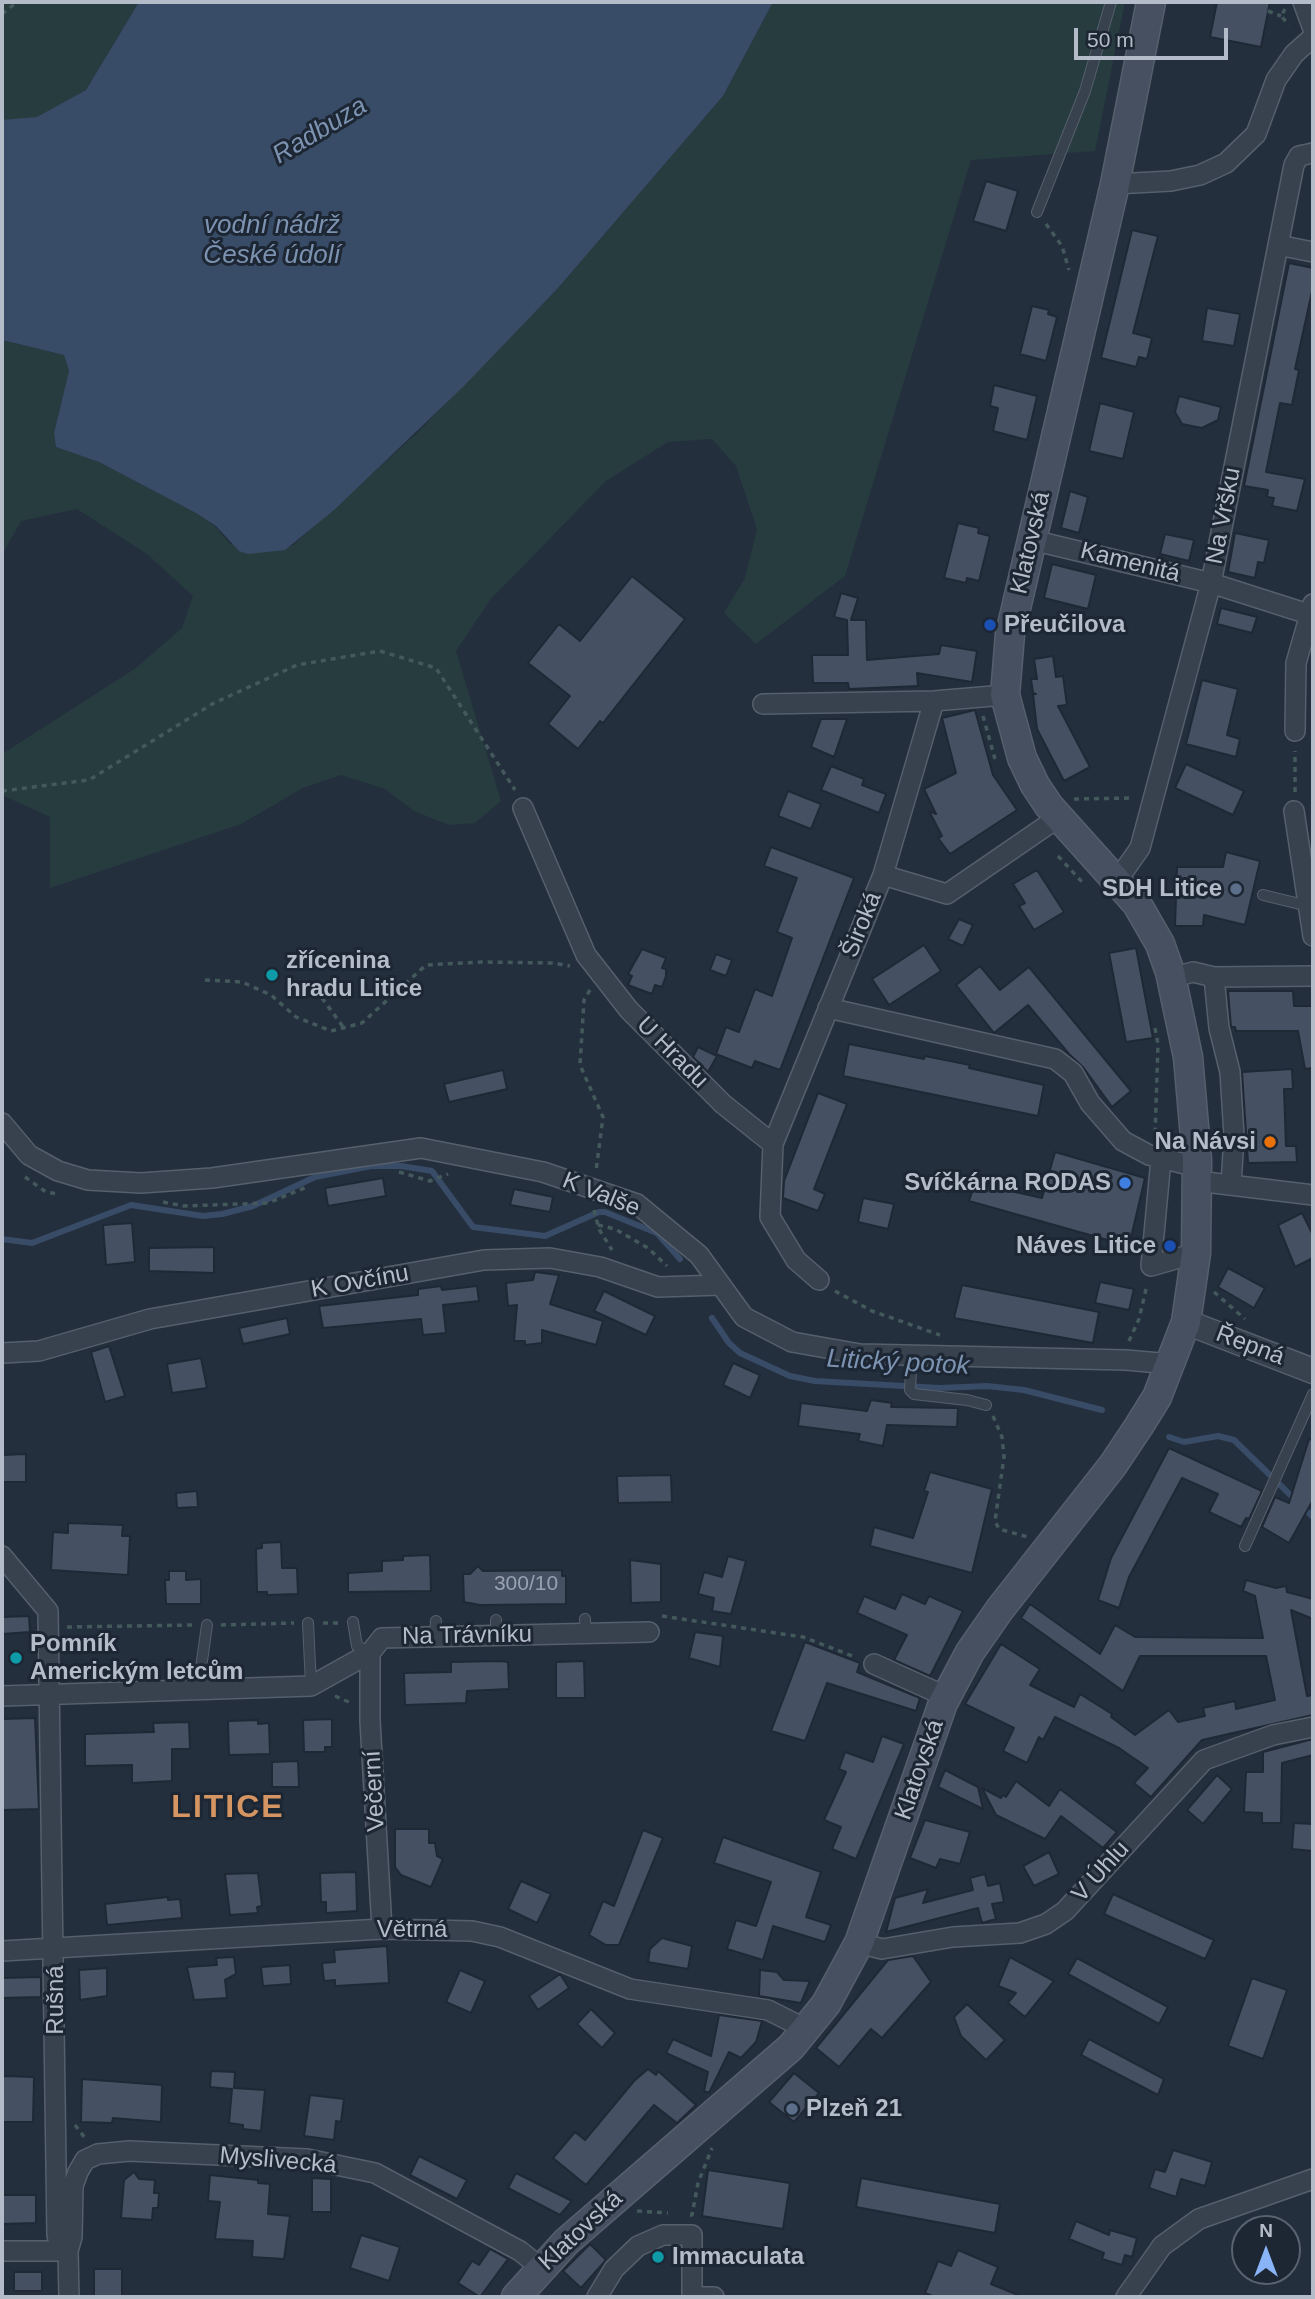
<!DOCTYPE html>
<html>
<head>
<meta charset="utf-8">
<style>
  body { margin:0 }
  #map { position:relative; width:1315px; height:2299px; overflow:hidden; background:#242f3e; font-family:Helvetica,sans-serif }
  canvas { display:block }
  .frame { position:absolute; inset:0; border:4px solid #b4bcc9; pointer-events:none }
  .north { position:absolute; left:1231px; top:2215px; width:70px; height:70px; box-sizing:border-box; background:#1d2633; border:2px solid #59626f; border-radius:50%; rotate:0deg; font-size:19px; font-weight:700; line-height:28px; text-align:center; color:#b4bcc9 }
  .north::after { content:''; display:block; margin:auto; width:24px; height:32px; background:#8ab4f8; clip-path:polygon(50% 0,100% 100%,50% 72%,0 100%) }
  .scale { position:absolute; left:1074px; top:28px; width:154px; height:32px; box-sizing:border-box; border:4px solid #b4bcc9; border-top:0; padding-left:9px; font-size:21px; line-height:24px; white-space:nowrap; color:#b4bcc9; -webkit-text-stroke:5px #1d2633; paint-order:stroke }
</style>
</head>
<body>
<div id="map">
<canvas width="1315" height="2299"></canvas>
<div class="frame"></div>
<div class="north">N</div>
<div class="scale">50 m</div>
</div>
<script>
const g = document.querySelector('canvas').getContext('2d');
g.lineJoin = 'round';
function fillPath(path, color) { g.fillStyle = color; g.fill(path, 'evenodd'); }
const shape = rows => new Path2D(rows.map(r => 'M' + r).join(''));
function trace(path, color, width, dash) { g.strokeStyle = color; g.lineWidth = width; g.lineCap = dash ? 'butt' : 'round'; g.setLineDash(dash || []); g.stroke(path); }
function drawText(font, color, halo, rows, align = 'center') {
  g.font = font + ' Helvetica,sans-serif'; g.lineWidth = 6; g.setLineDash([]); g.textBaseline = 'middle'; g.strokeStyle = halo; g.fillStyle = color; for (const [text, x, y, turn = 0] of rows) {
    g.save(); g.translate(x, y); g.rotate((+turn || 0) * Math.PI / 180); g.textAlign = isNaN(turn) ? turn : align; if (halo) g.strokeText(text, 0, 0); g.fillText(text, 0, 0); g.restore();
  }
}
fillPath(shape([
  [2,2,139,2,86,90,37,117,16,121,2,120],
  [773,2,1125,2,1095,151,971,160,845,576,756,644,724,613,745,578,757,529,736,466,712,439,668,442,606,481,490,600,456,651,501,801,475,823,449,825,414,811,385,789,341,775,303,788,241,824,50,888,50,817,2,795,2,754,136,668,182,628,193,596,147,554,77,509,21,521,2,555,2,340,64,355,69,371,54,433,56,447,99,462,196,513,215,526,230,544,292,546,416,434,558,288,723,96]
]), '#263c3f');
fillPath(shape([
  [139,2,773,2,723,96,558,288,464,386,334,510,285,550,248,554,239,551,216,526,196,513,99,462,56,447,54,433,69,371,64,355,2,340,2,120,37,117,86,90]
]), '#394c67');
trace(shape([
  [2,1239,32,1243,131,1205,203,1216,222,1214,253,1206,315,1177,371,1166,401,1166,432,1171,473,1227,545,1236,599,1212,605,1212,657,1233,680,1259],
  [712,1318,729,1343,740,1353,790,1376,815,1381,940,1388,987,1386,1024,1390,1102,1410],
  [1169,1437,1184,1442,1218,1436,1234,1440,1313,1517]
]), '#394c67', 6);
const building = shape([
  [1217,2,1270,2,1261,47,1210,37,1217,2],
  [986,181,1018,191,1006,231,973,221,986,181],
  [1132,230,1158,236,1133,333,1152,338,1147,359,1139,357,1136,367,1101,358,1132,230],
  [1289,263,1313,268,1313,287,1295,369,1299,370,1292,405,1280,403,1266,472,1305,479,1297,511,1272,506,1274,498,1267,497,1268,490,1244,486,1289,263],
  [1032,306,1049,310,1048,314,1057,317,1046,361,1020,354,1032,306],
  [1207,308,1240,314,1234,346,1202,341,1207,308],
  [994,385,1037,396,1027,440,993,431,998,408,990,406,994,385],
  [1179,396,1221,407,1218,420,1202,428,1182,424,1175,412,1179,396],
  [1100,403,1134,412,1123,459,1089,451,1100,403],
  [1070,491,1088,497,1079,533,1061,528,1070,491],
  [958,523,979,528,978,533,990,536,979,581,967,578,966,583,944,578,958,523],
  [1235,533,1269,540,1264,563,1258,562,1255,578,1228,572,1235,533],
  [1165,534,1194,540,1189,561,1160,554,1165,534],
  [1052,564,1096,575,1088,609,1044,598,1052,564],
  [632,576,685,619,603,723,600,721,578,749,548,724,570,696,528,663,559,624,580,641,632,576],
  [841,593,858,598,851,620,866,620,867,660,939,654,941,645,977,651,972,682,917,673,918,686,849,689,848,683,813,683,812,655,848,655,847,620,834,617,841,593],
  [1221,608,1257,617,1252,633,1217,624,1221,608],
  [1053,656,1056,677,1063,676,1067,705,1058,706,1090,767,1064,781,1037,729,1033,694,1036,694,1033,693,1031,679,1037,679,1034,659,1053,656],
  [1202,680,1238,689,1227,735,1240,739,1236,757,1186,744,1202,680],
  [975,710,993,775,1017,810,950,854,938,838,942,836,929,811,936,814,924,789,956,773,942,718,975,710],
  [821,719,847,719,834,757,811,747,821,719],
  [1186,764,1244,791,1233,815,1175,788,1186,764],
  [831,766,864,779,862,785,886,794,879,813,821,790,831,766],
  [788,791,821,804,811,829,778,816,788,791],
  [771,847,854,878,780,1070,755,1061,752,1068,716,1054,726,1027,739,1032,755,989,772,996,792,938,777,932,797,878,764,866,771,847],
  [1226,852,1260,861,1245,925,1204,915,1203,926,1175,926,1177,867,1223,867,1226,852],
  [1037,870,1064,912,1034,930,1019,906,1025,903,1013,884,1037,870],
  [959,919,973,925,963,946,948,939,959,919],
  [924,945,941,971,889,1005,872,979,924,945],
  [1136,948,1153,1038,1126,1042,1109,953,1136,948],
  [642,949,666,958,662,968,666,969,666,976,662,987,655,985,652,994,628,985,632,976,628,974,642,949],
  [716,954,732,960,726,976,710,970,716,954],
  [980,966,1000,990,1029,967,1131,1091,1112,1107,1083,1067,1069,1054,1028,1005,994,1033,956,985,980,966],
  [1228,991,1293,991,1294,1006,1313,1006,1313,1068,1305,1069,1298,1031,1236,1031,1235,1027,1231,1027,1228,991],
  [849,1044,924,1059,925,1056,970,1065,969,1068,1044,1085,1038,1116,843,1076,849,1044],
  [698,1047,717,1056,708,1072,693,1057,698,1047],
  [1292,1069,1293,1089,1284,1089,1286,1146,1296,1146,1297,1162,1248,1163,1242,1072,1292,1069],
  [503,1070,507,1089,449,1102,444,1084,503,1070],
  [818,1093,847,1104,814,1189,825,1194,818,1211,783,1198,784,1181,818,1093],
  [1055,1152,1145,1178,1129,1246,969,1201,975,1183,1042,1198,1055,1152],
  [383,1178,386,1196,328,1206,325,1188,383,1178],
  [514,1189,553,1197,550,1212,510,1205,514,1189],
  [863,1198,894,1204,888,1229,858,1222,863,1198],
  [1302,1213,1313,1235,1313,1258,1295,1267,1278,1225,1302,1213],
  [132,1223,135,1262,106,1265,103,1225,132,1223],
  [214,1247,214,1273,149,1271,149,1248,214,1247],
  [1228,1268,1265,1288,1254,1308,1218,1287,1228,1268],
  [535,1272,559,1275,550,1304,603,1321,596,1345,542,1330,542,1343,525,1345,525,1341,514,1341,517,1305,508,1306,506,1283,533,1280,535,1272],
  [1100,1282,1134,1289,1129,1310,1095,1303,1100,1282],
  [962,1285,1099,1312,1093,1343,954,1318,962,1285],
  [441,1286,442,1290,477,1286,479,1301,443,1305,446,1333,423,1335,421,1319,323,1328,319,1306,418,1295,418,1289,441,1286],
  [604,1291,655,1316,646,1335,594,1311,604,1291],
  [287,1318,290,1334,243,1344,239,1328,287,1318],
  [109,1346,125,1396,105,1402,91,1352,109,1346],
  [201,1358,207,1388,172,1393,167,1364,201,1358],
  [733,1363,760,1375,750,1398,723,1385,733,1363],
  [871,1400,892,1403,891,1407,958,1408,957,1427,887,1425,883,1446,858,1441,860,1434,798,1426,801,1403,867,1411,871,1400],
  [1309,1439,1313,1440,1313,1500,1289,1543,1262,1527,1275,1497,1289,1503,1309,1439],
  [1169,1448,1262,1491,1249,1519,1246,1518,1241,1527,1209,1512,1218,1494,1182,1478,1129,1577,1119,1608,1098,1600,1111,1558,1169,1448],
  [26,1454,26,1482,2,1482,2,1455,26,1454],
  [930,1472,992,1489,972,1573,870,1546,874,1527,913,1538,928,1492,924,1491,930,1472],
  [671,1475,672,1502,618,1503,617,1476,671,1475],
  [197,1491,198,1507,177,1508,176,1493,197,1491],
  [68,1523,123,1525,122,1536,130,1536,128,1575,51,1570,53,1532,68,1533,68,1523],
  [281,1542,282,1568,297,1568,298,1594,267,1595,267,1592,257,1592,256,1549,262,1548,262,1543,281,1542],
  [430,1555,431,1591,348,1592,348,1573,382,1571,382,1561,403,1560,403,1556,430,1555],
  [728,1556,746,1561,731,1614,712,1611,714,1598,698,1594,704,1572,722,1577,728,1556],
  [630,1560,661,1564,661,1602,631,1603,630,1560],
  [478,1566,483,1571,562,1570,562,1576,566,1576,566,1604,480,1605,464,1602,463,1574,470,1574,478,1566],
  [169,1571,186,1571,186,1580,201,1579,201,1604,166,1604,165,1580,169,1580,169,1571],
  [1246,1580,1276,1588,1286,1586,1287,1592,1313,1599,1313,1619,1291,1610,1307,1696,1313,1695,1313,1715,1202,1740,1151,1797,1134,1783,1148,1768,1119,1748,1055,1717,1043,1740,1039,1737,1027,1763,1003,1751,1014,1728,965,1704,1001,1644,1040,1669,1030,1685,1074,1707,1080,1694,1112,1714,1111,1717,1135,1735,1169,1710,1178,1722,1205,1716,1203,1708,1235,1701,1236,1709,1275,1700,1266,1656,1140,1656,1123,1691,1021,1618,1030,1604,1100,1654,1115,1625,1135,1637,1263,1638,1255,1596,1243,1591,1246,1580],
  [902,1594,925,1604,929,1596,963,1611,930,1676,894,1660,907,1635,857,1613,864,1596,895,1609,902,1594],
  [29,1616,30,1632,2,1634,2,1617,29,1616],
  [695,1632,723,1636,720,1667,689,1658,695,1632],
  [805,1642,860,1663,857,1672,920,1698,916,1711,827,1683,805,1741,771,1731,805,1642],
  [500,1661,508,1662,509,1689,467,1691,466,1703,405,1705,404,1673,451,1672,451,1662,500,1661],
  [584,1661,585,1698,556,1698,556,1662,584,1661],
  [35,1718,39,1809,2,1810,2,1719,35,1718],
  [332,1719,332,1747,325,1747,325,1752,304,1752,303,1720,332,1719],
  [258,1720,258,1724,269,1723,270,1754,229,1755,228,1721,258,1720],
  [189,1722,190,1749,172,1749,172,1781,132,1783,132,1765,85,1766,85,1734,154,1732,153,1723,189,1722],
  [882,1736,904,1744,856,1859,832,1849,841,1827,824,1820,846,1772,839,1769,845,1752,873,1762,882,1736],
  [1313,1739,1313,1755,1282,1763,1281,1823,1262,1823,1262,1813,1244,1812,1246,1772,1263,1772,1263,1752,1313,1739],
  [298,1761,299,1787,272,1787,272,1762,298,1761],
  [945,1770,978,1787,983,1809,938,1787,945,1770],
  [1217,1775,1232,1789,1203,1824,1187,1810,1217,1775],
  [1016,1781,1049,1806,1060,1789,1117,1832,1103,1848,1061,1816,1045,1839,996,1815,982,1788,1001,1798,1003,1795,1006,1797,1016,1781],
  [925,1820,970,1832,960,1864,940,1859,936,1868,910,1858,925,1820],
  [1294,1823,1313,1824,1313,1851,1292,1849,1294,1823],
  [395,1829,429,1829,429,1843,435,1843,437,1856,443,1859,431,1887,401,1875,395,1867,395,1829],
  [643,1830,663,1838,619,1945,606,1945,589,1935,603,1901,614,1906,643,1830],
  [723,1837,821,1872,806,1917,831,1925,825,1942,773,1926,763,1960,727,1949,736,1920,756,1926,771,1882,714,1863,723,1837],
  [1049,1852,1059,1874,1034,1886,1023,1866,1049,1852],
  [356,1872,357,1911,326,1913,326,1902,321,1902,320,1873,356,1872],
  [258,1873,262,1906,257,1907,258,1913,230,1915,225,1874,258,1873],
  [985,1874,988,1886,1000,1883,1004,1902,992,1904,996,1919,982,1923,978,1908,886,1932,895,1898,928,1889,923,1903,973,1890,970,1878,985,1874],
  [521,1881,551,1894,537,1923,508,1909,521,1881],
  [1113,1894,1214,1940,1205,1959,1104,1914,1113,1894],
  [168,1897,168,1900,180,1899,182,1918,107,1925,105,1904,168,1897],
  [662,1938,692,1946,688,1969,648,1962,650,1949,662,1938],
  [387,1946,389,1983,335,1986,335,1980,324,1981,322,1963,335,1962,334,1950,387,1946],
  [913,1956,931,1982,882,2038,871,2029,839,2067,816,2048,888,1960,913,1956],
  [234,1957,236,1974,225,1980,227,1998,194,2000,187,1967,217,1965,216,1958,234,1957],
  [1010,1957,1054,1981,1025,2017,1008,2003,1016,1993,998,1986,1010,1957],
  [1077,1958,1168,2007,1159,2024,1068,1974,1077,1958],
  [290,1965,291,1984,263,1986,261,1967,290,1965],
  [107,1968,107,1996,80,2000,79,1970,107,1968],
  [460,1970,485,1981,471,2013,446,2002,460,1970],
  [760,1970,777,1972,784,1980,810,1981,801,2003,759,1996,760,1970],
  [560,1974,569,1988,538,2010,529,1996,560,1974],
  [41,1977,41,1997,2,1998,2,1978,41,1977],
  [1252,1978,1287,1990,1263,2059,1228,2046,1252,1978],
  [967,2004,1005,2040,986,2060,961,2036,954,2017,967,2004],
  [591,2009,615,2033,602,2048,577,2024,591,2009],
  [719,2015,762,2021,756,2042,741,2058,729,2052,709,2093,704,2091,708,2072,666,2053,673,2039,711,2056,719,2015],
  [1089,2039,1164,2079,1158,2095,1081,2055,1089,2039],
  [648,2069,656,2075,658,2071,696,2105,677,2123,654,2105,586,2185,553,2158,575,2132,585,2140,634,2081,648,2069],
  [211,2071,235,2072,234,2088,265,2090,261,2131,243,2129,243,2125,229,2123,232,2089,210,2087,211,2071],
  [794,2073,819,2093,794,2122,769,2102,794,2073],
  [3,2076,34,2077,33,2122,3,2122,3,2076],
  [82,2079,162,2085,161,2122,113,2118,112,2123,81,2122,82,2079],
  [310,2095,344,2099,341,2122,336,2121,334,2140,304,2136,310,2095],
  [1173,2150,1212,2162,1205,2186,1181,2179,1176,2197,1149,2188,1155,2169,1165,2172,1173,2150],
  [419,2156,467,2180,457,2199,410,2175,419,2156],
  [708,2170,790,2183,783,2229,702,2216,708,2170],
  [134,2172,139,2179,155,2180,154,2193,159,2193,158,2208,153,2208,152,2220,121,2218,124,2180,134,2172],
  [516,2173,572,2201,560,2215,508,2188,516,2173],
  [210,2175,258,2180,258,2183,270,2184,268,2214,290,2216,284,2259,252,2257,253,2241,215,2239,220,2202,208,2201,210,2175],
  [312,2178,331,2179,331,2212,312,2212,312,2178],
  [861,2178,1000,2204,995,2233,856,2207,861,2178],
  [2,2195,36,2195,36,2223,2,2224,2,2195],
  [1076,2221,1109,2235,1110,2230,1137,2238,1132,2257,1125,2255,1122,2265,1102,2259,1104,2253,1069,2239,1076,2221],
  [361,2235,400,2247,389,2281,350,2268,361,2235],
  [590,2244,606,2260,581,2288,563,2271,590,2244],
  [490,2249,508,2259,480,2297,458,2283,472,2261,479,2265,490,2249],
  [958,2250,998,2267,991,2284,1023,2297,935,2297,925,2293,938,2261,951,2266,958,2250],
  [94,2269,122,2269,122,2297,94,2297,94,2269],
  [14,2272,42,2272,42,2291,14,2291,14,2272]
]);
fillPath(building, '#455162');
trace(building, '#1f2835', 2);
const service = shape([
  [1037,212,1085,91,1111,2],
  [1263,895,1308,906],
  [912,1355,910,1390,914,1394,967,1400,986,1405],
  [1245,1546,1313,1394],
  [585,1619,586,1634],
  [353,1622,357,1646,370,1653],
  [308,1623,311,1685],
  [496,1635,496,1620],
  [435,1637,436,1621],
  [193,1689,201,1668,207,1625]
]);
const minor = shape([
  [1303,2,1313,29],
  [1115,184,1171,181,1200,175,1226,163,1256,134,1276,80,1294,54,1313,37],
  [1278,245,1313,252],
  [1032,540,1211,583,1308,614],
  [763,704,934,701,1005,695],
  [1295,731,1296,663,1313,604],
  [523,808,586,955,629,1010,723,1104,773,1144,770,1217,796,1260,819,1280],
  [1294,811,1313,936],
  [883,875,947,894,1059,817],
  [1116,882,1140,848,1211,583,1294,165,1299,156,1313,153],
  [1214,977,1219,1028,1230,1072,1234,1136,1231,1185],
  [1171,978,1193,972,1214,977,1313,976],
  [828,1008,1055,1059,1073,1073,1090,1103,1123,1141,1149,1155,1197,1167],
  [2,1123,29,1155,58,1171,88,1180,141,1183,212,1178,421,1148,543,1172,637,1204,699,1255,744,1317,792,1342,860,1354,1126,1360,1171,1364],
  [773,1144,883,875,934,701],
  [1161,1159,1151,1266,1196,1253],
  [1197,1181,1313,1195],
  [2,1353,39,1351,150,1319,484,1260,550,1258,600,1267,658,1287,721,1285],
  [2,1556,48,1611,57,2235,61,2251,68,2251,69,2297],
  [370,1653,370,1721,382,1929],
  [874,1664,947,1697],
  [2,1696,311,1686,370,1653,382,1638,649,1632],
  [859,1943,882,1949,953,1937,1020,1933,1046,1924,1065,1911,1204,1760,1273,1735,1313,1727],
  [2,1951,382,1929,472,1931,500,1937,630,1989,768,2010,806,2029],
  [2,2251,61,2251],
  [68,2251,72,2237,73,2186,78,2172,85,2160,98,2154,129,2151,307,2159,375,2173,520,2251,540,2267],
  [597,2297,614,2269,638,2246,663,2235,692,2235,692,2297,714,2297],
  [1126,2297,1162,2246,1199,2219,1313,2179]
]);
const tertiary = shape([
  [1186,1322,1313,1371]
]);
const secondary = shape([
  [516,2297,566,2242,791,2047,826,2004,859,1943,943,1703,970,1652,1000,1609,1113,1465,1139,1426,1157,1397,1186,1322,1196,1253,1197,1160,1188,1057,1170,972,1160,944,1137,904,1049,806,1035,785,1022,758,1005,695,1010,634,1115,184,1151,2]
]);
trace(service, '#565f6c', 12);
trace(minor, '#565f6c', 22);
trace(tertiary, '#565f6c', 27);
trace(secondary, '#565f6c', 31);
trace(shape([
  [1285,9,1281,16,1289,25],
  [1268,11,1281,16],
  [2,14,17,2],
  [1046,224,1062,246,1069,270],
  [983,716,995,759],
  [2,791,89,780,214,703,297,665,380,651,436,668,515,790],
  [1295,792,1295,751],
  [1074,799,1132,798],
  [1058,856,1084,884],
  [205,980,242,982,271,995,296,1017,331,1031,362,1023,426,965,482,962,553,963,570,966],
  [316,990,344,1028],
  [590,990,584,1000,580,1065,603,1117,596,1171],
  [1155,1028,1158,1044,1155,1136],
  [399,1172,430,1181,448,1174],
  [25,1177,46,1192,58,1194],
  [163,1202,184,1206,268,1203,309,1186],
  [594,1210,599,1229,612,1250],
  [598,1225,615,1229,648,1248,667,1266],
  [835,1291,872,1311,940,1335],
  [1214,1292,1245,1319],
  [1129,1341,1139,1319,1147,1285],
  [993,1416,1002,1437,1004,1457,995,1521,999,1529,1028,1537],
  [662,1616,803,1637,855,1657],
  [323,1623,340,1623],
  [221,1625,294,1623],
  [67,1627,193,1625],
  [335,1696,351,1703],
  [75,2125,85,2138],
  [637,2211,668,2213],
  [690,2215,692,2215,698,2183,712,2148]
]), '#44595c', 3.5, [5, 5]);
trace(service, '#38414e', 10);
trace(minor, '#38414e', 19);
trace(tertiary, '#38414e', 24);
trace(secondary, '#465061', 28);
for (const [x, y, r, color] of [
  [990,625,7,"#1a4fb4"],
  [1236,889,7,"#5c6f8a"],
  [272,975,7,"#0f9aa8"],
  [1270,1142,7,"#e8710a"],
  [1125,1183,7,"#3f7fe0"],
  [1170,1246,7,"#1a4fb4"],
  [16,1658,7,"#0f9aa8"],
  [792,2109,7,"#5c6f8a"],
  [658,2257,7,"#0f9aa8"]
]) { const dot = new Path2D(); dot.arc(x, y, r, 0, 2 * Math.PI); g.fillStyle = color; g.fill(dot); trace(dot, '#1d2633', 2.5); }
drawText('21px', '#98a1af', null, [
  ["300/10",526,1584]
]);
drawText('24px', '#b4bcc9', '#1d2633', [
  ["Na Vršku",1224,516,-79],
  ["Klatovská",1031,543,-77],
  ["Kamenitá",1130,563,14],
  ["Široká",862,925,-68],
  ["U Hradu",672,1053,45],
  ["K Valše",601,1195,22],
  ["K Ovčínu",360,1282,-10],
  ["Řepná",1250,1346,21],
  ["Na Trávníku",467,1636,-1],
  ["Klatovská",920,1770,-71],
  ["Večerní",375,1791,-93],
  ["V Úhlu",1101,1872,-48],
  ["Větrná",412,1930],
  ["Rušná",56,2000,-90],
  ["Myslivecká",278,2161,5],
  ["Klatovská",581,2231,-43]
]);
drawText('bold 24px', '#b4bcc9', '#1d2633', [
  ["Přeučilova",1004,625],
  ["SDH Litice",1222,889,"right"],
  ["zřícenina",286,961],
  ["hradu Litice",286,989],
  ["Na Návsi",1256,1142,"right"],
  ["Svíčkárna RODAS",1111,1183,"right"],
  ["Náves Litice",1156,1246,"right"],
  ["Pomník",30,1644],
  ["Americkým letcům",30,1672],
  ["Plzeň 21",806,2109],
  ["Immaculata",672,2257]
], 'left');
drawText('italic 26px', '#7c92b1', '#1d2633', [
  ["Radbuza",320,131,-31],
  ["vodní nádrž",272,226],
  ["České údolí",272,256],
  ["Litický potok",898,1363,3]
]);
g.letterSpacing = '2px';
drawText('bold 32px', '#d59563', '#1d2633', [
  ["LITICE",228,1808]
]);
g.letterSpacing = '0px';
</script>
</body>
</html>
